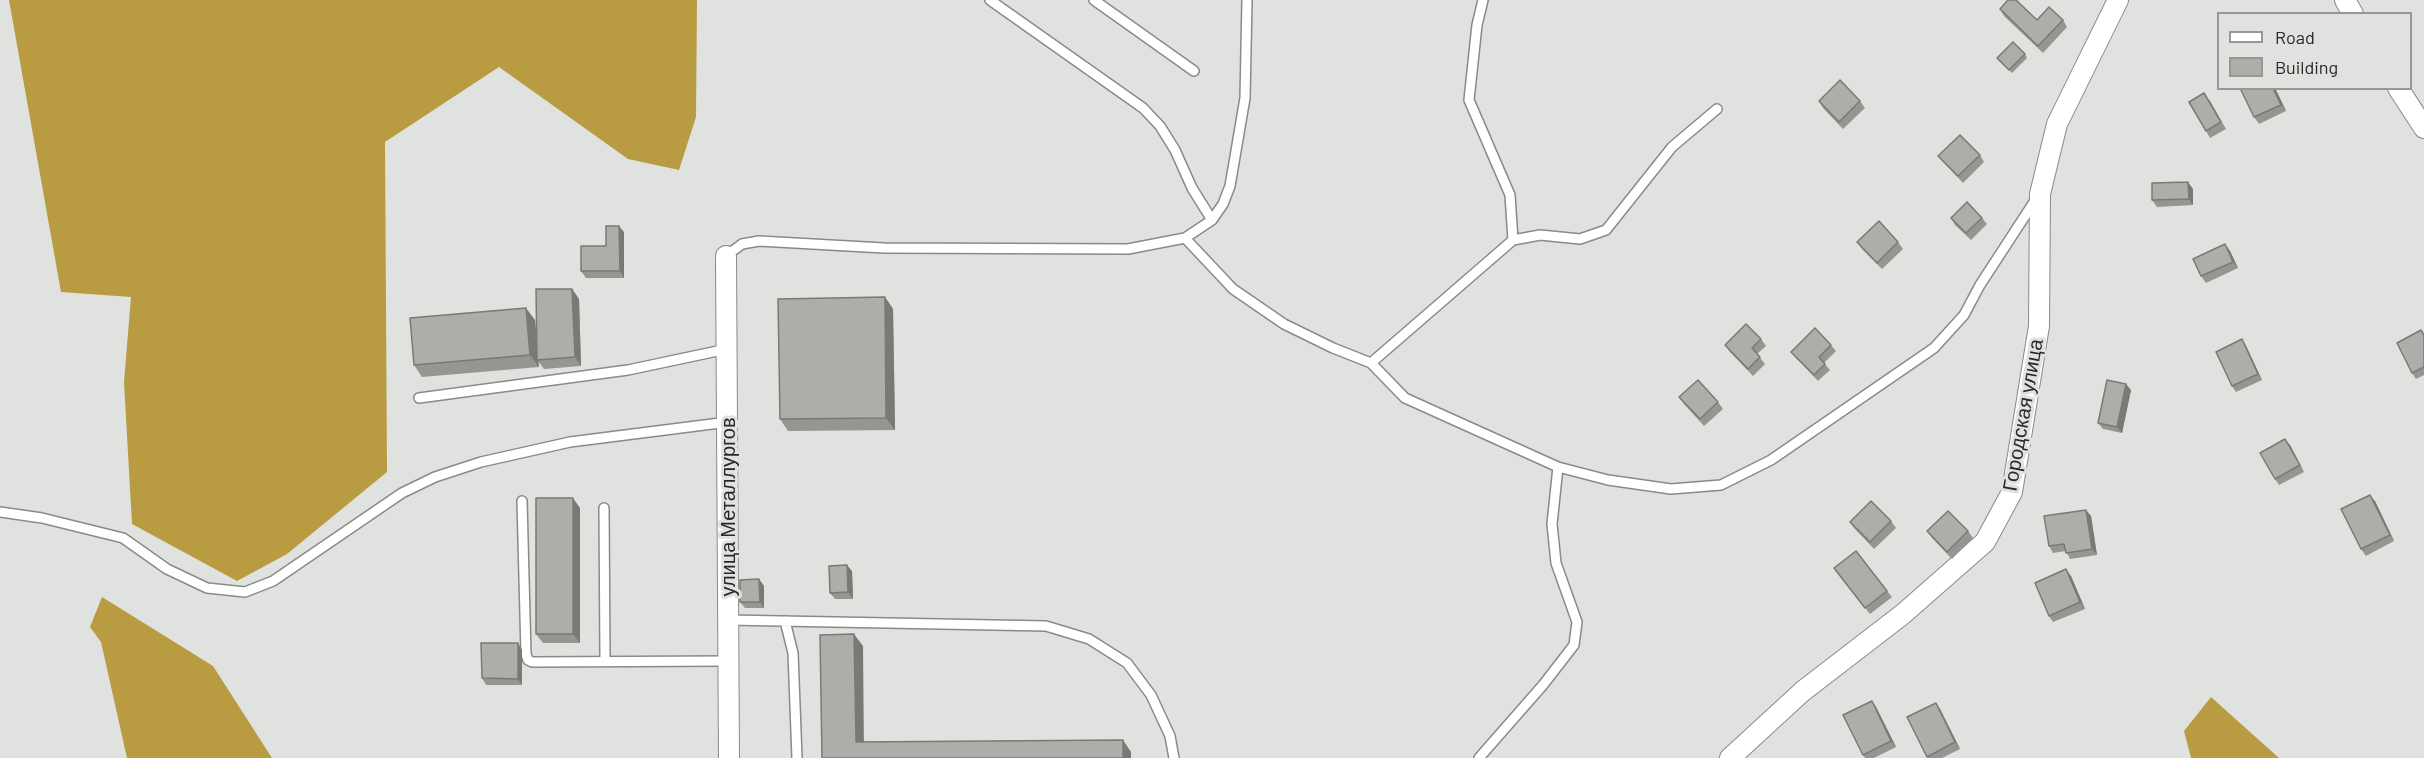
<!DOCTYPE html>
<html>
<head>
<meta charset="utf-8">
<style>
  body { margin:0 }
  #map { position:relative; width:2424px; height:758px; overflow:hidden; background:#dfe2de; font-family:Barlow,sans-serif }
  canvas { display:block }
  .legend { position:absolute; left:2217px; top:12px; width:195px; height:78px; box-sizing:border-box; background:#dfe2de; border:2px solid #969895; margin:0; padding:8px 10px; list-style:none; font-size:18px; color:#282927 }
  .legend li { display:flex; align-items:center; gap:12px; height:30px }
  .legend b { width:30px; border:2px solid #969895 }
</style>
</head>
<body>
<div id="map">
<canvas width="2424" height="758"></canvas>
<ul class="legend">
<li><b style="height:8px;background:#fff"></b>Road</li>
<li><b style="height:16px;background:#adaea9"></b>Building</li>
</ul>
</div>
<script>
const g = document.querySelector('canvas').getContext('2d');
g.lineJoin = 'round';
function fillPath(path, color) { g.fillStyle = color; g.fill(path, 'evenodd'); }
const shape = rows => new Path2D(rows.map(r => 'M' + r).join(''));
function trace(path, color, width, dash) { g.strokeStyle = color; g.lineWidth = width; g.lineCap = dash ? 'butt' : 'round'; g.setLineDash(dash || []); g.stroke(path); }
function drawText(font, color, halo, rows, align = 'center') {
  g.font = font + ' Barlow,sans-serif'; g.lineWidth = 6; g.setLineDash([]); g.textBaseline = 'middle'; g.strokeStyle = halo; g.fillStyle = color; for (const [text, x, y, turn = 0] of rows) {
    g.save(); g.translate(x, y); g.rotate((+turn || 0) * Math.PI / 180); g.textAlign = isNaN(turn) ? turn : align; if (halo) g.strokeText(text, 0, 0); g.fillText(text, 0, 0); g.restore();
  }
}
fillPath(shape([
  [9,0,697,0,696,117,679,170,628,159,499,67,385,142,387,472,287,554,237,581,132,524,124,382,131,297,61,292],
  [102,597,213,666,272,758,127,758,101,642,90,627],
  [2211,697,2279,758,2191,758,2184,731]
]), '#b99b41');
const service = shape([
  [990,0,1143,108,1160,126,1175,150,1192,188,1212,220],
  [1094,0,1194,71],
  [1483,0,1477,25,1469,100,1510,195,1513,240],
  [1185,238,1233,289,1284,324,1333,348,1371,363,1405,398,1558,467,1608,480,1671,489,1721,485,1771,460,1934,348,1964,315,1980,285,2036,199],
  [726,256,742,244,759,241,884,248,1128,249,1185,238,1212,220,1223,204,1230,186,1245,98,1247,0],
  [1371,363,1513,240,1540,235,1580,239,1606,230,1672,147,1717,109],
  [419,398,628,370,727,349],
  [522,501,526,654,528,660,532,662,728,661],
  [604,508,605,661],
  [0,512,42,518,123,538,167,569,207,588,245,592,273,581,402,493,435,477,481,462,570,442,728,422],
  [728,620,1046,626,1089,639,1127,663,1151,695,1170,736,1174,758],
  [785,621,793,653,797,758],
  [1479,758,1543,685,1574,645,1577,622,1556,563,1552,524,1558,467]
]);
const minor = shape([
  [2345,0,2353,14],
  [2398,88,2424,128],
  [726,256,729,758],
  [1730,758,1803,691,1903,614,1985,542,2012,492,2039,326,2040,194,2057,124,2118,0]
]);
trace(service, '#888b87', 12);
trace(minor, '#888b87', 22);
trace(service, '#fff', 9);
trace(minor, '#fff', 20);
fillPath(shape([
  [2000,9,2037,20,2063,20,2067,27,2043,53,2004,16],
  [2025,54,2027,58,2012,73,1997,58],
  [2240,88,2275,88,2286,111,2259,124,2254,117],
  [2209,99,2226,129,2210,138,2206,131],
  [1819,101,1860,101,1865,108,1843,129,1823,108],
  [1980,155,1984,162,1963,183,1943,162,1938,156],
  [2193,189,2193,205,2157,207,2152,200],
  [1951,218,1982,218,1987,224,1971,240,1955,225],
  [624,232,624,278,586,278,581,271,606,246],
  [1857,242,1898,242,1903,249,1882,269,1862,249],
  [2225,244,2230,251,2238,268,2206,283,2201,276],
  [572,289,579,299,581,366,544,369,538,361,539,367,422,377,414,365,535,320,537,350],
  [885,297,893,309,895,430,788,431,780,419],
  [2424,334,2424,375,2416,379,2412,373],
  [1761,339,1766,346,1757,354,1765,364,1753,376,1730,352,1725,345],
  [1831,345,1836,351,1824,363,1830,370,1818,381,1796,358,1791,352],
  [2246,346,2262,380,2236,392,2232,386],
  [2131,390,2122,433,2103,429,2098,423],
  [1679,397,1718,402,1723,409,1704,426,1684,404],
  [2290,445,2304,472,2279,485,2275,479],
  [2375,501,2394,541,2366,556,2361,549],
  [580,508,580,643,543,643,536,634],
  [2086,510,2091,516,2097,555,2070,559,2066,551,2053,553,2049,546],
  [1891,521,1896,528,1874,549,1854,528,1850,522],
  [1927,531,1968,531,1973,538,1952,559,1932,538],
  [852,571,853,599,835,599,830,593],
  [1839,575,1887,591,1892,597,1870,614],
  [2071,576,2085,609,2053,622,2049,616],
  [759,579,764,586,764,608,745,608,740,602],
  [518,643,522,650,522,685,486,685,482,678],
  [1872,701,1876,707,1896,747,1874,758,1865,758,1863,755],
  [1940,709,1960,749,1942,758,1928,758,1907,717]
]), '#959691');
fillPath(shape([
  [2273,88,2275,88,2286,111,2281,105],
  [2188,182,2193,189,2193,205,2189,199],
  [619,226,624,232,624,278,620,271],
  [2225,244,2230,251,2238,268,2233,262],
  [572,289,579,299,581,366,575,357],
  [885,297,893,309,895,430,886,418],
  [526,308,535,320,539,367,530,355],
  [2242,339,2246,346,2262,380,2258,374],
  [2126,384,2131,390,2122,433,2117,427],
  [2285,439,2290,445,2304,472,2300,465],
  [2370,495,2375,501,2394,541,2390,535],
  [573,498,580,508,580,643,573,634],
  [2086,510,2091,516,2097,555,2092,549],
  [847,565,852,571,853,599,848,592],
  [2066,569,2071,576,2085,609,2080,602],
  [759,579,764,586,764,608,760,602],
  [854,634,863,646,864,755,856,742],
  [518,643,522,650,522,685,518,679],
  [1872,701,1876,707,1896,747,1891,741],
  [1936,703,1940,709,1960,749,1955,742],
  [1123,740,1131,752,1131,758,1123,758]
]), '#797a76');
const building = shape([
  [2008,0,2016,0,2037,20,2049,7,2063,20,2038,46,2000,9,2008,0],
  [2013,42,2025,54,2009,70,1997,58,2013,42],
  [1840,80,1860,101,1839,122,1819,101,1840,80],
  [2240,88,2273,88,2281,105,2254,117,2240,88],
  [2204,93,2221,122,2206,131,2189,102,2204,93],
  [1960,135,1980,155,1958,176,1938,156,1960,135],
  [2188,182,2189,199,2152,200,2152,183,2188,182],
  [1967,202,1982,218,1966,233,1951,218,1967,202],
  [1879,221,1898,242,1877,263,1857,242,1879,221],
  [606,226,619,226,620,271,581,271,581,246,606,246,606,226],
  [2225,244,2233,262,2201,276,2193,259,2225,244],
  [536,289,572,289,575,357,537,360,536,289],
  [885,297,886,418,780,419,778,299,885,297],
  [526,308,530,355,414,365,410,318,526,308],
  [1746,324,1761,339,1752,348,1760,357,1748,369,1725,345,1746,324],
  [1815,328,1831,345,1819,357,1825,364,1814,375,1791,352,1815,328],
  [2421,330,2424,335,2424,367,2412,373,2397,343,2421,330],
  [2242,339,2258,374,2232,386,2216,352,2242,339],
  [1698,380,1718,402,1700,419,1679,397,1698,380],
  [2107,380,2126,384,2117,427,2098,423,2107,380],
  [2285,439,2300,465,2275,479,2260,453,2285,439],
  [2370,495,2390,535,2361,549,2341,509,2370,495],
  [536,498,573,498,573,634,536,634,536,498],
  [1871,501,1891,521,1870,542,1850,522,1871,501],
  [2086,510,2092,549,2066,553,2064,544,2049,546,2044,516,2086,510],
  [1948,511,1968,531,1947,552,1927,531,1948,511],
  [1856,551,1887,591,1865,608,1834,568,1856,551],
  [847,565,848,592,830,593,829,566,847,565],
  [2066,569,2080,602,2049,616,2035,583,2066,569],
  [759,579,760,602,740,602,740,580,759,579],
  [854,634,856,742,1123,740,1123,758,822,758,820,635,854,634],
  [481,643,518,643,518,679,482,678,481,643],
  [1872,701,1891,741,1863,755,1843,715,1872,701],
  [1936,703,1955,742,1927,757,1907,717,1936,703]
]);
fillPath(building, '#adaea9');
trace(building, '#797a76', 1.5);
drawText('20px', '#282927', '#dfe2de', [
  ["Городская улица",2023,415,-80],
  ["улица Металлургов",728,507,-90]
]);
</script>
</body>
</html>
